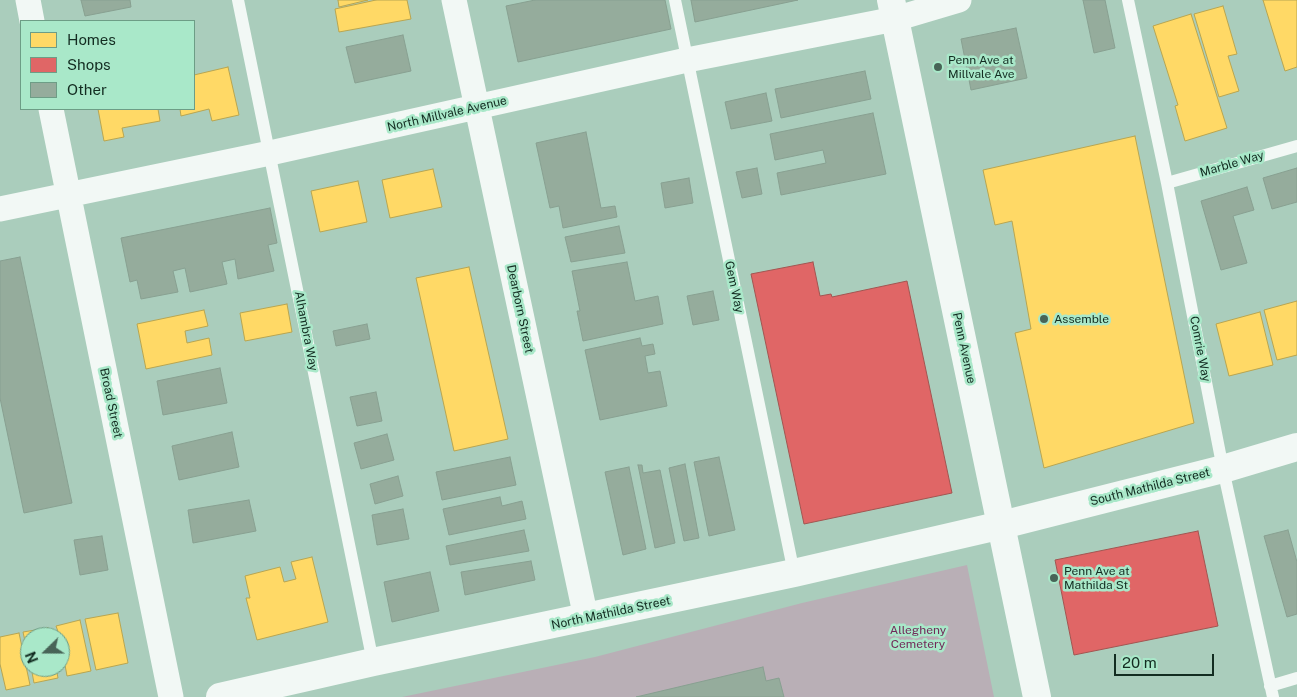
<!DOCTYPE html>
<html>
<head>
<meta charset="utf-8">
<style>
  body { margin:0 }
  #map { position:relative; width:1297px; height:697px; overflow:hidden; background:#aacdbc; font-family:"Public Sans",sans-serif }
  canvas { display:block }
  .legend { position:absolute; left:20px; top:20px; width:175px; height:90px; box-sizing:border-box; background:#a9e8c9; border:1px solid #6d9d86; margin:0; padding:6px 9px; list-style:none; font-size:15px; color:#132c21 }
  .legend li { display:flex; align-items:center; gap:10px; height:25px }
  .legend b { width:25px; border:1px solid #6d9d86 }
  .north { position:absolute; left:20px; top:627px; width:50px; height:50px; box-sizing:border-box; background:#a9e8c9; border:1px solid #6d9d86; border-radius:50%; rotate:248deg; font-size:14px; font-weight:700; line-height:20px; text-align:center; color:#132c21 }
  .north::after { content:''; display:block; margin:auto; width:18px; height:22px; background:#486457; clip-path:polygon(50% 0,100% 100%,50% 72%,0 100%) }
  .scale { position:absolute; left:1114px; top:654px; width:100px; height:22px; box-sizing:border-box; border:2px solid #132c21; border-top:0; padding-left:6px; font-size:15px; line-height:18px; white-space:nowrap; color:#132c21; -webkit-text-stroke:4px #a9e8c9; paint-order:stroke }
</style>
</head>
<body>
<div id="map">
<canvas width="1297" height="697"></canvas>
<ul class="legend">
<li><b style="height:14px;background:#ffd966"></b>Homes</li>
<li><b style="height:14px;background:#e06666"></b>Shops</li>
<li><b style="height:14px;background:#95ac9c"></b>Other</li>
</ul>
<div class="north">N</div>
<div class="scale">20 m</div>
</div>
<script>
const g = document.querySelector('canvas').getContext('2d');
g.lineJoin = 'round';
function fillPath(path, color) { g.fillStyle = color; g.fill(path, 'evenodd'); }
const shape = rows => new Path2D(rows.map(r => 'M' + r).join(''));
function trace(path, color, width, dash) { g.strokeStyle = color; g.lineWidth = width; g.lineCap = dash ? 'butt' : 'round'; g.setLineDash(dash || []); g.stroke(path); }
function drawText(font, color, halo, rows, align = 'center') {
  g.font = font + ' "Public Sans",sans-serif'; g.lineWidth = 5; g.setLineDash([]); g.textBaseline = 'middle'; g.strokeStyle = halo; g.fillStyle = color; for (const [text, x, y, turn = 0] of rows) {
    g.save(); g.translate(x, y); g.rotate((+turn || 0) * Math.PI / 180); g.textAlign = isNaN(turn) ? turn : align; if (halo) g.strokeText(text, 0, 0); g.fillText(text, 0, 0); g.restore();
  }
}
fillPath(shape([
  [967,565,994,697,402,697,595,657,802,603]
]), '#b9afb6');
const homes = shape([
  [338,0,368,0,339,7,338,0],
  [376,0,407,0,411,19,339,32,335,9,376,0],
  [1263,0,1297,0,1297,67,1285,71,1263,0],
  [1223,6,1237,54,1228,56,1239,91,1219,97,1194,14,1223,6],
  [1191,14,1227,128,1185,141,1175,106,1178,105,1153,26,1191,14],
  [228,67,239,115,212,121,209,109,181,116,180,109,194,109,194,75,228,67],
  [98,109,158,109,160,121,122,128,124,137,104,141,98,109],
  [1135,136,1194,423,1044,468,1015,333,1031,329,1012,221,995,225,983,170,1135,136],
  [433,169,442,207,390,218,382,180,433,169],
  [358,181,367,222,320,232,311,191,358,181],
  [469,267,508,439,454,451,416,278,469,267],
  [1297,301,1297,355,1277,360,1264,310,1297,301],
  [287,304,292,332,245,341,240,313,287,304],
  [204,310,208,326,185,331,187,343,209,338,212,355,146,369,137,324,204,310],
  [1260,312,1273,365,1229,376,1216,324,1260,312],
  [312,557,328,622,257,640,246,598,250,598,245,576,280,567,284,582,296,579,291,562,312,557],
  [118,613,128,663,96,670,85,619,118,613],
  [80,620,91,671,67,676,60,637,56,626,80,620],
  [48,628,50,637,30,637,30,664,23,632,48,628],
  [19,633,30,685,6,690,0,664,0,637,19,633],
  [31,667,56,667,58,678,34,683,31,667]
]);
fillPath(homes, '#ffd966');
trace(homes, '#b8a551', 1);
const shops = shape([
  [813,262,820,296,831,294,832,297,907,281,952,493,804,524,751,274,813,262],
  [1198,531,1218,626,1074,655,1055,560,1198,531]
]);
fillPath(shops, '#e06666');
trace(shops, '#a25551', 1);
const building = shape([
  [81,0,130,0,131,7,85,16,81,0],
  [535,0,665,0,671,29,518,62,506,6,535,0],
  [691,0,798,0,695,22,691,0],
  [1083,0,1105,0,1115,48,1094,53,1083,0],
  [1016,28,1027,78,971,90,961,39,1016,28],
  [403,35,411,71,355,83,346,47,403,35],
  [865,71,871,99,781,118,775,89,865,71],
  [766,93,772,121,731,129,725,102,766,93],
  [873,113,886,174,781,195,777,173,826,163,823,150,775,160,770,134,873,113],
  [586,132,601,208,615,206,617,217,563,228,559,206,550,208,536,143,586,132],
  [757,168,762,194,742,198,736,172,757,168],
  [1297,168,1297,202,1272,209,1263,178,1297,168],
  [689,178,693,203,665,208,661,183,689,178],
  [1247,187,1254,210,1233,216,1247,263,1221,270,1201,201,1247,187],
  [270,208,277,243,268,245,274,271,238,279,235,259,222,262,227,284,190,292,185,268,173,271,178,292,141,299,137,280,130,282,121,238,270,208],
  [619,226,625,253,571,262,565,237,619,226],
  [20,257,72,503,24,513,0,398,0,261,20,257],
  [627,262,635,301,658,296,663,324,583,341,577,311,580,311,572,271,627,262],
  [713,291,719,320,693,325,687,296,713,291],
  [367,324,370,339,336,346,333,331,367,324],
  [640,338,642,346,653,344,655,354,645,356,648,373,660,371,667,406,600,420,585,350,640,338],
  [220,368,227,403,163,415,157,381,220,368],
  [376,392,382,421,357,426,350,397,376,392],
  [232,432,239,467,179,480,172,446,232,432],
  [387,434,394,460,361,469,354,443,387,434],
  [510,457,516,485,442,500,436,472,510,457],
  [719,457,735,530,709,536,694,462,719,457],
  [685,464,699,538,684,541,669,468,685,464],
  [638,465,642,465,643,473,660,470,675,543,655,548,638,465],
  [629,467,646,549,623,555,605,472,629,467],
  [398,476,403,496,375,504,370,484,398,476],
  [500,497,502,506,522,501,526,519,449,535,443,509,500,497],
  [249,500,256,531,193,543,188,510,249,500],
  [403,509,409,539,377,545,372,515,403,509],
  [524,530,529,551,450,565,446,546,524,530],
  [1288,530,1297,562,1297,614,1287,617,1264,536,1288,530],
  [102,536,108,570,80,575,74,540,102,536],
  [531,561,535,580,465,595,461,572,531,561],
  [430,572,439,611,392,622,384,582,430,572],
  [763,667,766,681,779,678,784,697,636,697,763,667]
]);
fillPath(building, '#95ac9c');
trace(building, '#88a091', 1);
trace(shape([
  [238,0,373,662],
  [675,0,794,573],
  [1128,0,1167,183,1223,469,1273,697],
  [1167,183,1297,146],
  [1270,686,1297,678]
]), '#f2f8f5', 12);
trace(shape([
  [28,0,32,21],
  [454,0,586,618],
  [51,109,171,697],
  [0,209,270,153,687,60,895,19,959,0]
]), '#f2f8f5', 25);
trace(shape([
  [220,697,373,662,794,573,1002,525,1223,469,1297,447]
]), '#f2f8f5', 28);
trace(shape([
  [891,0,1037,697]
]), '#f2f8f5', 28);
for (const [x, y, r, color] of [
  [938,67,5,"#486457"],
  [1044,319,5,"#486457"],
  [1054,578,5,"#486457"]
]) { const dot = new Path2D(); dot.arc(x, y, r, 0, 2 * Math.PI); g.fillStyle = color; g.fill(dot); trace(dot, '#a9e8c9', 2); }
drawText('12px', '#132c21', '#a9e8c9', [
  ["Penn Ave at",948,60],
  ["Millvale Ave",948,74],
  ["Assemble",1054,319],
  ["Penn Ave at",1064,571],
  ["Mathilda St",1064,585]
], 'left');
drawText('12px', '#132c21', '#a9e8c9', [
  ["North Millvale Avenue",447,114,-13],
  ["Marble Way",1232,164,-16],
  ["Gem Way",734,287,78],
  ["Dearborn Street",520,309,78],
  ["Alhambra Way",306,331,79],
  ["Penn Avenue",964,348,78],
  ["Comrie Way",1200,349,79],
  ["Broad Street",111,403,78],
  ["South Mathilda Street",1150,487,-14],
  ["North Mathilda Street",611,613,-12]
]);
drawText('12px', '#712a59', '#a9e8c9', [
  ["Allegheny",918,630],
  ["Cemetery",918,644]
]);
</script>
</body>
</html>
